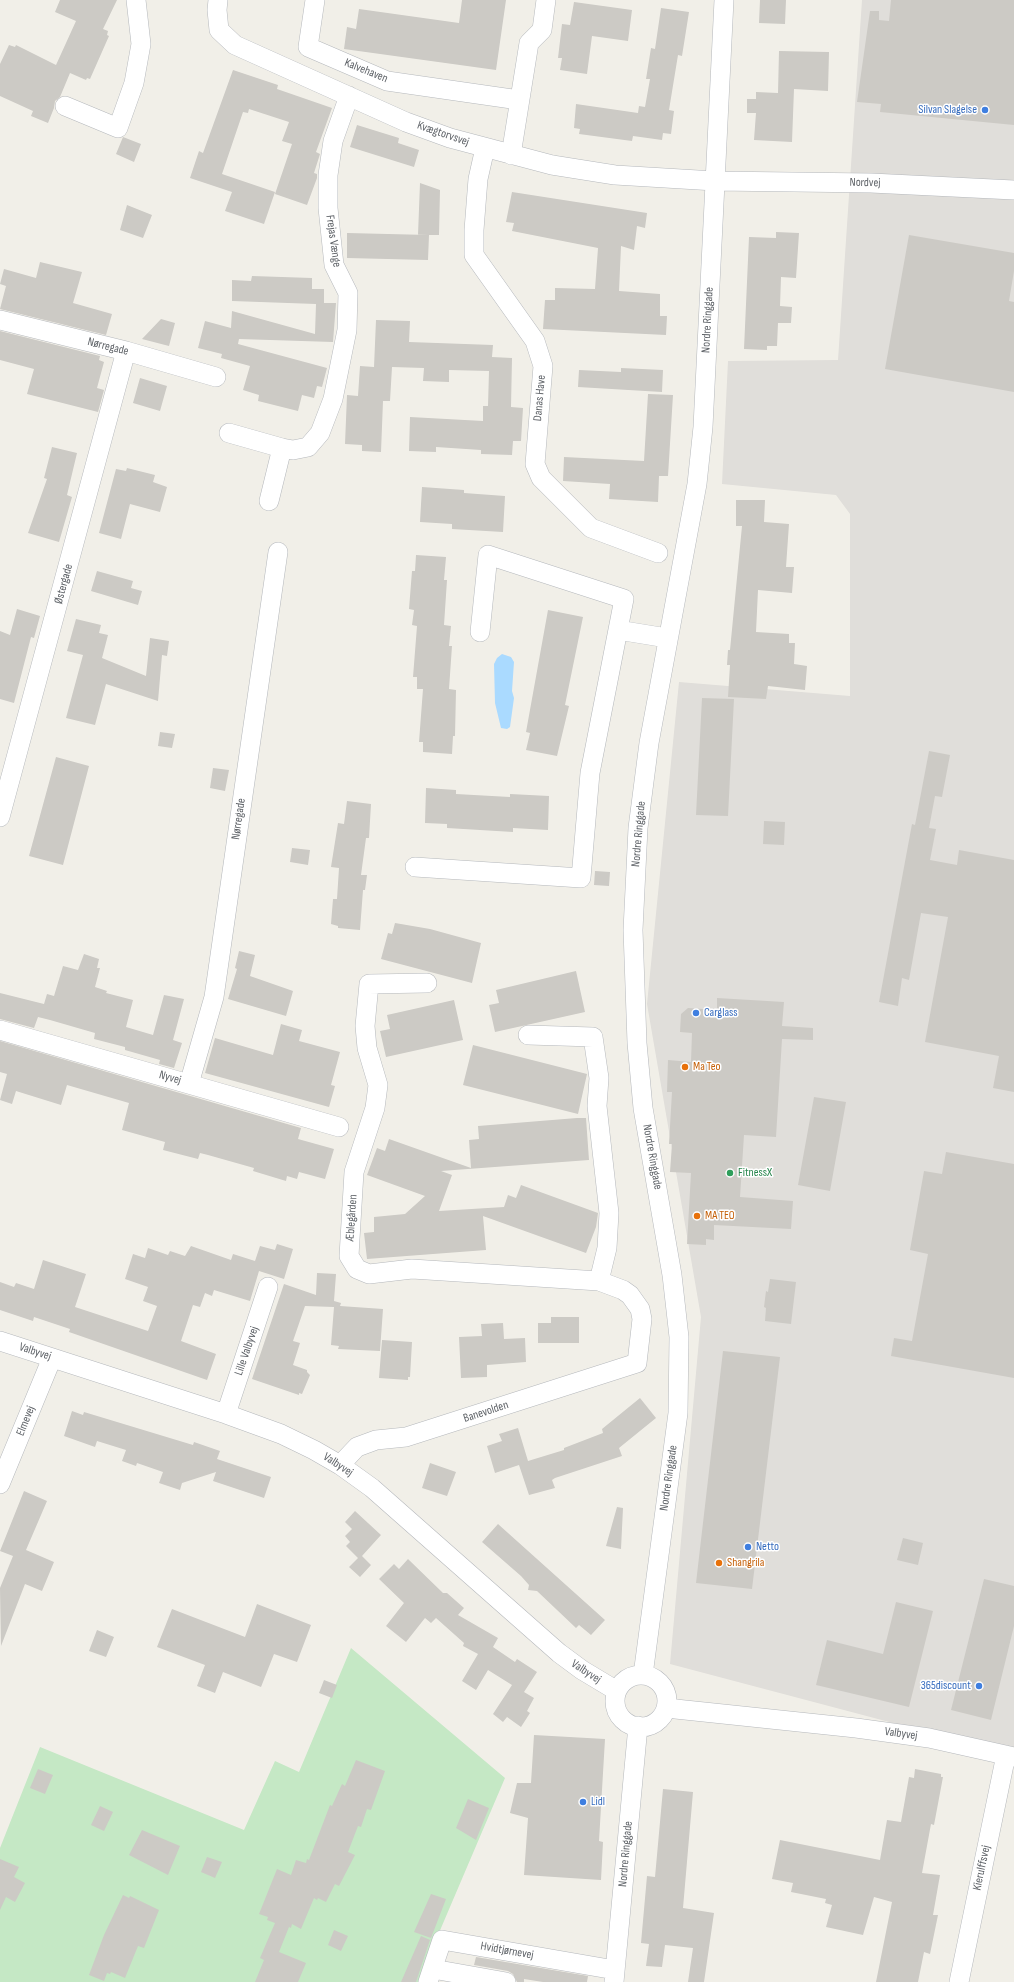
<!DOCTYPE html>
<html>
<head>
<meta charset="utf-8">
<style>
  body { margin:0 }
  canvas { display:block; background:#f1efe8 }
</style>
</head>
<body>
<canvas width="1014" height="1982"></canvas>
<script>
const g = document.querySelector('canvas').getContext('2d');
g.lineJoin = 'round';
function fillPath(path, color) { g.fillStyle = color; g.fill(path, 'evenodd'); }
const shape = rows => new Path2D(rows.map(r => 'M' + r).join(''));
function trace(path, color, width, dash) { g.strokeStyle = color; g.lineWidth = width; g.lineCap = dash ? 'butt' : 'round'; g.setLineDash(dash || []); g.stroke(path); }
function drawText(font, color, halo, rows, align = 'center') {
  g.font = font + ' "Sofia Sans Condensed",sans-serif'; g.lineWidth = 3; g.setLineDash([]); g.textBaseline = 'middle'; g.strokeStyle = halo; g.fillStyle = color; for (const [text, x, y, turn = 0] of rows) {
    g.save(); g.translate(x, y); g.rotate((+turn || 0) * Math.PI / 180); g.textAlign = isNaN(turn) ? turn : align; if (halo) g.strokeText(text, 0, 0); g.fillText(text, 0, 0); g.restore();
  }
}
fillPath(shape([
  [862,0,1014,0,1014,1755,670,1664,701,1317,647,1004,679,682,850,696,850,514,836,495,722,484,728,361,838,360]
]), '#e0deda');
fillPath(shape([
  [351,1648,505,1778,418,1982,0,1982,0,1848,40,1747,244,1830,275,1761,299,1772]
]), '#c5e8c5');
fillPath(shape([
  [502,654,511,657,514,662,512,691,514,698,510,727,507,729,501,728,495,703,494,664,497,658]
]), '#aadaff');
fillPath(shape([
  [60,0,117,0,103,29,108,31,107,35,109,36,90,79,87,78,86,80,70,73,60,97,55,101,54,108,48,123,31,116,33,111,0,96,0,64,9,45,15,47,16,45,56,65,76,21,55,12],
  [462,0,506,0,496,70,344,49,347,27,356,29,359,9,459,23],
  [760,0,786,0,785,24,759,23],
  [891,0,1014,0,1014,125,880,112,881,104,857,102,870,11,879,11,879,20,889,21],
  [574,2,632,10,628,41,592,36,587,74,560,70,562,58,558,58,562,24,570,25],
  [661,8,689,12,682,56,678,55,669,110,674,111,671,134,663,133,662,140,633,136,632,141,579,134,580,129,574,128,576,104,638,113,639,106,645,107,650,79,646,79,651,48,655,49],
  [779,51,829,52,828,91,794,89,792,142,754,140,756,113,747,113,747,99,756,99,756,92,778,93],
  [233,70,278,85,277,89,332,108,316,152,320,154,314,173,317,174,317,178,307,205,275,194,292,144,282,141,289,122,249,109,248,113,243,112,222,174,275,192,264,224,225,211,232,192,190,178,199,151,203,153],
  [357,125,399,138,398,143,419,150,414,167,350,147],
  [123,137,141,144,134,162,116,154],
  [420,183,440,190,439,235,418,235],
  [512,192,647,213,645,228,637,226,634,250,621,246,619,291,660,294,660,316,667,316,666,335,543,329,545,300,555,300,555,288,595,289,598,248,512,231,514,223,506,222],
  [127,205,152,215,143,238,120,230],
  [776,232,799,233,796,278,781,277,780,306,792,307,791,323,778,323,777,346,767,346,767,350,744,349,749,237,776,238],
  [347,233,429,235,428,260,347,258],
  [909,235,1014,253,1014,271,1009,301,1014,302,1014,392,885,369],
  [40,262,82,272,73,303,112,314,106,335,0,309,6,286,0,284,4,269,36,278],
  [252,276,312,278,312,289,324,289,324,303,336,303,333,342,239,339,238,344,327,368,322,387,317,386,314,398,302,395,298,411,258,401,259,395,243,390,250,366,221,358,222,354,198,348,205,321,231,328,232,311,315,334,316,304,232,301,232,280,251,281],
  [161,319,175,323,169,346,142,339],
  [376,320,410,321,409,342,493,345,492,357,512,358,511,407,523,408,521,441,513,441,512,455,481,454,481,450,436,447,436,452,409,451,410,417,483,421,483,406,488,406,489,371,449,370,449,382,423,381,424,368,392,367,390,401,383,401,381,452,362,451,362,445,345,444,347,395,358,396,360,366,374,367],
  [0,331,100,356,99,360,104,362,97,388,104,390,98,412,27,394,34,369,0,360],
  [621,368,663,370,662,392,578,387,579,370,621,372],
  [140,378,167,386,160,411,133,403],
  [648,394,673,395,668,476,659,476,658,502,609,499,610,484,563,481,564,457,644,461],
  [52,447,77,453,67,495,72,497,59,542,28,533,47,479,44,478],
  [127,468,155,475,153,482,167,487,160,512,130,504,121,539,99,533,116,469,126,471],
  [422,487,464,490,464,493,505,496,503,532,452,529,452,524,420,522],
  [736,500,765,500,764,522,789,524,786,567,794,567,792,593,758,590,756,632,789,634,789,643,795,643,794,664,807,666,805,690,768,686,766,699,728,697,730,665,727,665,728,650,730,650,742,526,736,526],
  [416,555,446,557,444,580,447,580,444,625,451,626,449,646,452,646,449,689,456,690,455,736,453,736,452,754,423,752,423,742,419,742,423,689,417,689,417,677,413,677,417,626,412,625,414,610,409,609,412,571,415,571],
  [97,571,133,581,131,588,142,591,138,605,91,591],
  [17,609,40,616,34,638,31,637,14,703,0,699,0,631,10,635],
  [548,610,583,617,565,705,569,706,557,756,526,750,530,733,526,732],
  [76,619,101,625,99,633,108,635,102,658,146,676,150,638,169,641,167,656,162,655,158,701,106,684,95,725,66,718,83,655,67,651],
  [702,698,734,699,728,816,696,815],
  [160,732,175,734,172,748,158,746],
  [929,751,950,755,942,797,935,796,929,828,936,829,930,860,957,865,959,850,1014,860,1014,1092,993,1088,999,1056,925,1042,948,917,921,913,909,980,902,978,898,1006,879,1002,912,824,915,825],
  [56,757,89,766,63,865,29,856],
  [213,768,229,770,225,791,210,788],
  [426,788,456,790,456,794,510,797,510,794,549,796,548,830,513,828,513,832,447,828,447,824,425,823],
  [347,801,371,804,369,838,366,838,361,875,367,875,365,890,363,890,360,930,338,928,338,926,331,924,333,899,337,899,339,868,331,867,338,823,344,824],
  [764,821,785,822,784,845,763,844],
  [292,848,310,850,308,865,290,862],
  [595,871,610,872,609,886,594,885],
  [395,923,430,929,481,943,472,983,381,959,388,933,392,934],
  [239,951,255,955,250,976,293,991,286,1016,228,999,237,969,235,968],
  [84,954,99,959,97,968,100,968,95,987,107,991,106,993,133,1000,126,1027,153,1035,164,995,184,999,173,1040,182,1043,174,1068,159,1064,160,1060,125,1050,125,1047,94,1039,95,1033,50,1020,38,1017,34,1028,0,1019,0,993,44,1004,47,994,54,996,63,966,78,970],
  [576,971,585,1012,495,1032,489,1005,499,1003,496,990],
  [717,998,784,1002,782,1026,813,1028,813,1040,782,1039,776,1137,744,1135,740,1197,793,1201,791,1229,714,1225,714,1240,706,1239,706,1245,687,1244,691,1173,670,1172,672,1144,669,1144,672,1092,667,1092,668,1060,691,1062,692,1033,680,1032,681,1014,688,1008,717,1010],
  [454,1000,463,1040,386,1057,380,1031,390,1029,387,1015],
  [281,1024,302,1030,299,1041,340,1052,331,1085,335,1086,329,1107,205,1073,215,1038,273,1055],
  [0,1041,301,1128,298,1139,334,1149,325,1179,299,1172,297,1179,287,1176,286,1181,253,1171,254,1168,208,1155,200,1153,198,1159,163,1150,165,1142,122,1130,129,1103,67,1085,61,1105,16,1091,12,1104,0,1100,7,1074,0,1072],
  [473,1045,587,1074,578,1114,463,1085],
  [814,1097,846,1102,830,1191,798,1185],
  [577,1118,586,1118,589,1160,441,1171,452,1175,439,1211,504,1207,508,1195,516,1198,521,1185,598,1213,596,1227,586,1253,483,1216,486,1250,367,1259,364,1233,374,1232,374,1217,405,1214,425,1196,367,1175,377,1148,385,1151,389,1139,471,1168,469,1140,479,1139,478,1126],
  [946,1152,1014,1164,1014,1378,891,1356,894,1338,912,1341,928,1254,910,1250,924,1171,942,1174],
  [277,1244,293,1249,284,1279,259,1271,250,1301,214,1290,212,1296,205,1293,200,1307,193,1305,181,1341,216,1354,207,1380,69,1332,70,1329,34,1317,33,1321,0,1310,0,1282,14,1287,16,1283,34,1289,43,1260,86,1274,75,1307,148,1331,157,1306,143,1301,148,1287,125,1279,133,1254,145,1258,148,1248,168,1255,170,1251,185,1256,191,1246,231,1260,233,1254,255,1261,260,1246,275,1250],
  [317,1273,336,1274,334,1301,341,1303,340,1306,383,1309,380,1351,338,1349,339,1346,331,1345,334,1307,305,1306,293,1341,300,1343,293,1365,307,1370,307,1372,310,1375,302,1394,299,1393,299,1395,252,1379,284,1284,316,1295],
  [770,1279,796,1282,791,1324,765,1321,766,1308,764,1307,766,1291,768,1292],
  [551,1317,579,1317,579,1343,538,1343,538,1323,551,1323],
  [503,1323,504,1339,525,1338,526,1362,487,1365,487,1377,461,1378,459,1337,482,1336,481,1324],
  [382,1340,412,1342,410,1377,408,1377,408,1380,379,1378],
  [723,1351,780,1357,752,1589,696,1583],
  [640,1398,656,1418,619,1448,622,1456,555,1478,552,1480,555,1488,529,1495,519,1465,495,1473,487,1446,502,1441,499,1434,518,1428,528,1461,564,1450,564,1448,603,1433,602,1429],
  [72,1411,83,1415,84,1412,193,1445,194,1442,220,1451,217,1459,271,1477,264,1498,213,1481,216,1472,182,1483,180,1490,159,1483,163,1472,137,1463,136,1466,122,1461,126,1450,97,1441,95,1447,64,1436],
  [430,1463,456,1472,447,1496,422,1488],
  [24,1491,47,1501,26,1550,54,1562,42,1591,25,1584,1,1646,0,1588,13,1556,0,1551],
  [617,1507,623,1508,621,1549,606,1546],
  [355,1511,381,1535,362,1556,371,1565,360,1577,349,1567,358,1558,346,1546,350,1542,345,1536,352,1529,345,1522],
  [498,1524,605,1620,591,1635,579,1625,576,1628,537,1591,528,1590,529,1585,521,1576,482,1542],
  [903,1538,923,1543,918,1565,897,1560],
  [408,1559,443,1593,447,1593,464,1608,458,1615,498,1638,493,1647,515,1662,517,1659,537,1672,524,1692,534,1698,527,1711,530,1713,521,1727,507,1717,503,1722,493,1714,512,1685,488,1670,476,1690,462,1681,478,1654,463,1646,464,1643,436,1618,431,1623,425,1618,406,1642,386,1626,404,1603,379,1579,394,1564,399,1569],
  [984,1579,1014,1586,1014,1626,991,1720,951,1710],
  [896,1602,933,1611,909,1707,816,1685,827,1640,883,1654],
  [257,1604,311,1625,297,1662,274,1654,261,1687,223,1672,215,1693,197,1686,205,1665,157,1647,172,1609,245,1637],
  [97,1630,114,1637,106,1657,89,1651],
  [324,1680,337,1685,332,1698,319,1693],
  [534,1735,605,1739,599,1841,603,1842,601,1880,524,1875,528,1818,510,1813,517,1783,531,1783],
  [356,1760,385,1771,371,1810,367,1809,361,1827,358,1826,348,1852,355,1855,339,1886,335,1884,326,1902,318,1898,317,1900,314,1898,301,1929,292,1924,291,1928,289,1927,279,1952,306,1963,298,1982,255,1982,264,1960,260,1958,275,1923,267,1920,268,1917,259,1914,277,1869,291,1875,296,1860,306,1863,307,1859,309,1860,330,1805,332,1806,342,1784,345,1786],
  [38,1769,53,1775,45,1794,30,1788],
  [915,1769,941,1774,941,1777,943,1777,934,1825,931,1824,922,1873,940,1875,933,1915,938,1915,930,1954,924,1952,918,1982,876,1982,892,1902,874,1897,863,1935,826,1927,832,1905,825,1903,826,1899,791,1892,793,1883,772,1879,780,1840,880,1860,887,1820,901,1822,909,1777,914,1778],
  [663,1789,693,1792,683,1908,714,1913,704,1982,688,1982,693,1948,665,1945,662,1967,646,1966,649,1944,641,1943,647,1876,655,1877],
  [468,1799,489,1808,476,1840,456,1828],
  [100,1806,113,1812,104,1831,91,1825],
  [142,1830,180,1846,168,1875,129,1855],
  [207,1857,222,1862,215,1878,201,1872],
  [0,1859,19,1867,14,1877,25,1883,15,1902,6,1897,0,1910],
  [431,1894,446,1899,431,1938,414,1932],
  [123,1895,129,1898,130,1896,159,1910,144,1948,138,1946,125,1978,111,1972,110,1974,107,1973,104,1981,89,1975,104,1935],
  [334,1930,348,1936,341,1951,328,1945],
  [421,1936,430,1940,416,1982,401,1982],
  [476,1957,588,1976,587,1982,543,1982,524,1979,524,1982,517,1982,513,1974,508,1971,474,1965]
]), '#cccac5');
const minor = shape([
  [218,0,217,10,219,30,235,45,406,122,450,138,552,165,615,175,715,181,871,183,1014,190],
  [315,0,308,47,387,81,519,100],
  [65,106,118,128,134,83,141,44,136,0],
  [485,148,478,179,474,230,474,255,535,341,543,366,535,464,541,478,591,528,658,553],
  [511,155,529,43,542,30,546,0],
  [0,320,126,351,216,377],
  [229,433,282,448,293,450,308,447,320,433,333,399,347,330,348,293,334,265,328,208,328,175,333,141,349,96],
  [269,501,282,448],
  [618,630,667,638],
  [0,817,126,351],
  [415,867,581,878,590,773,624,599,488,555,480,632],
  [0,1030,339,1127],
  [528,1035,593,1037,599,1078,597,1106,609,1213,607,1248,599,1281],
  [189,1084,214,997,278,552],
  [0,1341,226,1414,281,1434,314,1450,340,1465,372,1488,559,1653,582,1670,617,1691],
  [226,1414,268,1287],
  [340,1465,357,1447,376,1440,406,1437,637,1363,642,1319,640,1309,630,1295,623,1290,599,1281,412,1269,369,1274,357,1269,349,1256,354,1172,375,1108,378,1085,367,1048,365,1026,369,984,427,983],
  [0,1484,52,1358],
  [643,1675,678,1413,679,1337,672,1275,643,1108,637,1043,633,930,638,828,649,743,697,484,703,427,724,0],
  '615 1701a26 26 0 1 1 52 0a26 26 0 1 1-52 0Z',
  [666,1708,856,1728,929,1738,1014,1757],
  [433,1969,506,1982],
  [428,1982,442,1940,615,1970],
  [614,1982,638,1726],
  [959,1982,1006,1755]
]);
trace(minor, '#b5b8bc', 20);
trace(minor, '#fff', 19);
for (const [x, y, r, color] of [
  [985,110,4,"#3f7fe0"],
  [696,1013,4,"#3f7fe0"],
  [685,1067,4,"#e8710a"],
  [730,1173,4,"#2e9e5b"],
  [697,1216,4,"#e8710a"],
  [748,1547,4,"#3f7fe0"],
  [719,1563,4,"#e8710a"],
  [979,1686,4,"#3f7fe0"],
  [583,1802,4,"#3f7fe0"]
]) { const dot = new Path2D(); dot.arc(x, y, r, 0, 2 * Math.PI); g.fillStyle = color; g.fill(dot); trace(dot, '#fff', 1.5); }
drawText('12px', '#5f6368', '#fff', [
  ["Kalvehaven",366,71,22],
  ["Kvægtorvsvej",443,134,19],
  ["Nordvej",865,183,1],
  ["Frejas Vænge",333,241,82],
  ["Nordre Ringgade",708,320,-87],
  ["Nørregade",108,347,14],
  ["Danas Have",540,398,-85],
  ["Østergade",64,584,-75],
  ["Nørregade",239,819,-82],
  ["Nordre Ringgade",639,834,-85],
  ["Nyvej",170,1078,16],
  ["Nordre Ringgade",652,1157,80],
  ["Æblegården",352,1218,-86],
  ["Lille Valbyvej",247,1351,-71],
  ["Valbyvej",35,1352,18],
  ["Banevolden",486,1412,-18],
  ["Elmevej",26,1421,-68],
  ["Valbyvej",338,1465,33],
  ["Nordre Ringgade",669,1478,-82],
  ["Valbyvej",586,1672,33],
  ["Valbyvej",901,1734,8],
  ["Nordre Ringgade",626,1854,-85],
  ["Kierulffsvej",982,1868,-78],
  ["Hvidtjørnevej",507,1951,10]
]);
drawText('12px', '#366cbe', '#fff', [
  ["Silvan Slagelse",977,110,"right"],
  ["Carglass",704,1013],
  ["Netto",756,1547],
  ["365discount",971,1686,"right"],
  ["Lidl",591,1802]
], 'left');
drawText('12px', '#c56008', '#fff', [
  ["Ma Teo",693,1067],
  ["MA TEO",705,1216],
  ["Shangrila",727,1563]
], 'left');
drawText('12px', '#27864d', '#fff', [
  ["FitnessX",738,1173]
], 'left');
</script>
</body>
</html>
